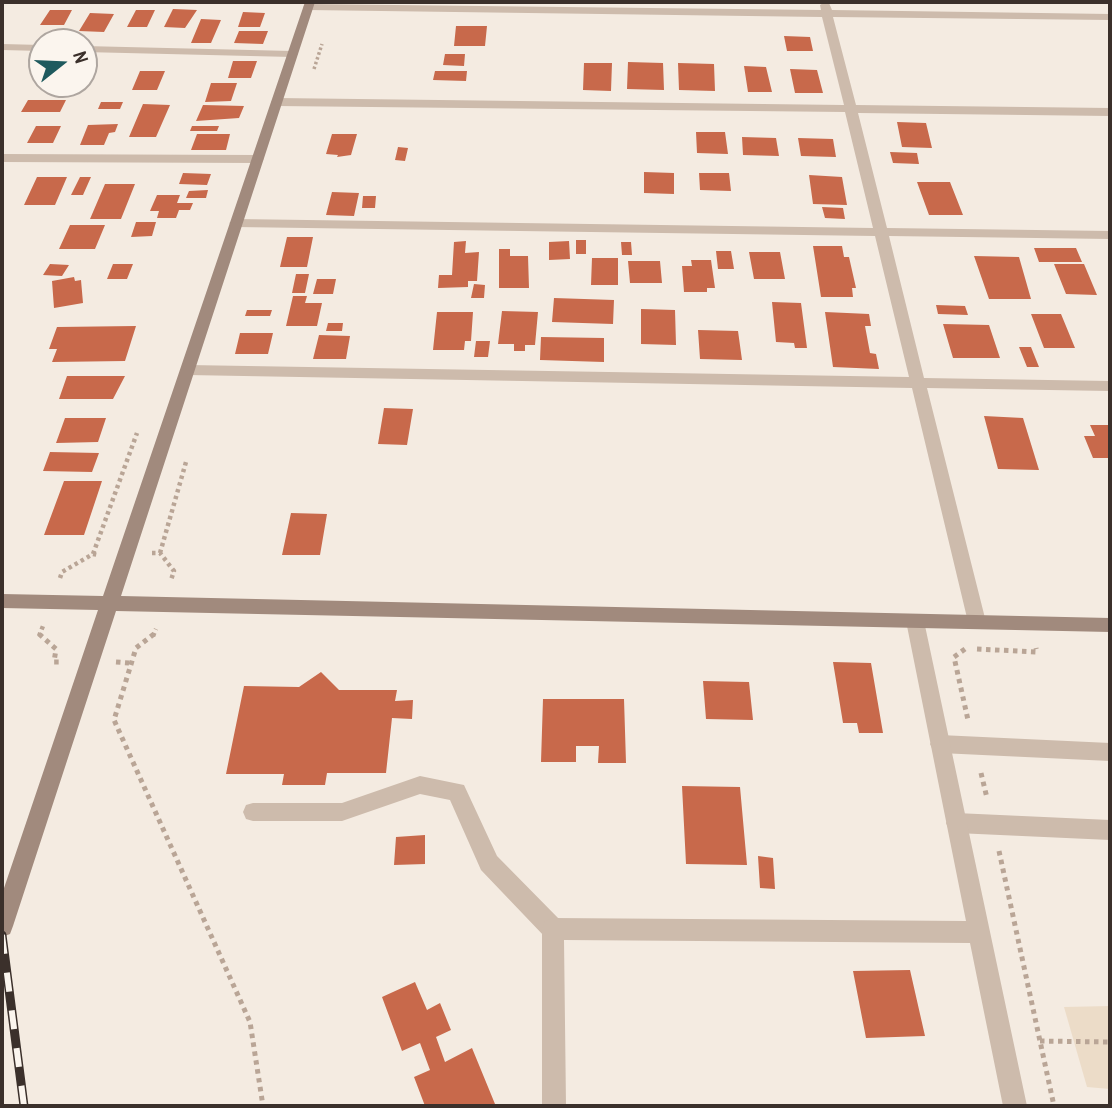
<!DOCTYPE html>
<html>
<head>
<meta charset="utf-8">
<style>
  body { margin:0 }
  #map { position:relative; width:1112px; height:1108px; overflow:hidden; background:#f4ebe1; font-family:"Archivo Narrow",sans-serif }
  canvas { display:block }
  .frame { position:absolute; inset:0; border:4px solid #3b302b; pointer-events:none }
  .north { position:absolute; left:28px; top:28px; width:70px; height:70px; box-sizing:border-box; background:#fbf5ee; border:2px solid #aea6a0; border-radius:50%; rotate:72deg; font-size:19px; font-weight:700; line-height:28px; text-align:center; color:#3b302b }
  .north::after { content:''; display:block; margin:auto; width:24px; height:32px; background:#1f5a5e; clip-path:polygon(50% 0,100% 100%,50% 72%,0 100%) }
</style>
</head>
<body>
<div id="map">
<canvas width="1112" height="1108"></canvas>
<div class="frame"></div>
<div class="north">N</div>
</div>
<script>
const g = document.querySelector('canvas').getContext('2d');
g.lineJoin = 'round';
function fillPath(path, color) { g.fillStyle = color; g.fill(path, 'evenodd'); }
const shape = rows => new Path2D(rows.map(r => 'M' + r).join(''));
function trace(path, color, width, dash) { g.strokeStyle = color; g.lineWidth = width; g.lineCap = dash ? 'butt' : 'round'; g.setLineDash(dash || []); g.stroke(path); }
fillPath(shape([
  [1110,1006,1110,1089,1087,1087,1064,1007]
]), '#ecdcc8');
fillPath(shape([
  [173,9,197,10,185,28,164,27],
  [50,10,72,10,64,25,40,25],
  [136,10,155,10,147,27,127,27],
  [243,12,265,13,260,27,238,27],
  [90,13,114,14,104,32,79,31],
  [201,19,221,20,211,43,191,43],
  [456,26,487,26,485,46,454,46],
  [239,31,268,31,263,44,234,43],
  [784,36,810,37,813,51,787,51],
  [445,54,465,54,464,66,443,65],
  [233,61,257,61,251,78,228,78],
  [628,62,663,63,664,90,627,89],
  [584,63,612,63,611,91,583,90],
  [678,63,714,64,715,91,679,90],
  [744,66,766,67,772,92,748,92],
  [790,69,817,70,823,93,795,93],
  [140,71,165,71,157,90,132,90],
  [435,71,467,71,466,81,433,80],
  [211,83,237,83,231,101,205,102],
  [28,100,66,100,60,112,21,112],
  [101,102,123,102,120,109,98,109],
  [143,104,170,105,156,137,129,137],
  [203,105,244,106,239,118,196,121],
  [897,122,926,123,932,148,902,147],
  [118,124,115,132,109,133,104,145,80,145,88,125],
  [36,126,61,126,53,143,27,143],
  [192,126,219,126,217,131,190,131],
  [696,132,725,132,728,154,697,153],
  [197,134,230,134,226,150,191,150],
  [332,134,357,134,351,155,337,157,338,155,326,154],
  [742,137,776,138,779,156,743,155],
  [798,138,833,139,836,157,801,156],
  [398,147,408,148,405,161,395,160],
  [890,152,917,153,919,164,893,163],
  [644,172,674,173,674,194,644,193],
  [183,173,211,174,207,185,179,184],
  [699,173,729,173,731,191,700,190],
  [809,175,842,177,847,205,813,204],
  [37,177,67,177,55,205,24,205],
  [80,177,91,177,83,195,71,195],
  [917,182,950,182,963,215,929,215],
  [105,184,135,184,121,219,90,219],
  [208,190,206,198,186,198,189,191],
  [332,192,359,193,354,216,326,215],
  [157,195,180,195,177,203,193,203,190,210,179,210,176,218,157,218,159,211,150,211],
  [363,196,376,196,375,208,362,208],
  [822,207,843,208,845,219,825,218],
  [136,222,156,222,152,236,131,237],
  [70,225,105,225,95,249,59,249],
  [287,237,313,237,307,267,280,267],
  [576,240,586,240,586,254,576,254],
  [466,241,465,253,479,252,477,281,468,281,468,287,438,288,439,275,452,275,454,242],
  [569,241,570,259,549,260,549,242],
  [621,242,631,242,632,255,622,255],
  [813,246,842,246,844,257,849,257,856,288,852,288,853,297,821,297],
  [1034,248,1076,248,1082,262,1039,262],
  [499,249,510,249,510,256,528,256,529,288,499,288],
  [716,251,731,251,734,269,718,269],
  [749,252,780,252,785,279,754,279],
  [974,256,1019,257,1031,299,989,299],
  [592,258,618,258,618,285,591,285],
  [691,260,711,260,715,288,707,288,707,292,684,292,682,266,692,266],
  [628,261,660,261,662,283,630,283],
  [50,264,69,265,62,276,43,275],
  [113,264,133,264,127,279,107,279],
  [1054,264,1084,264,1097,295,1066,294],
  [296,274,309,274,305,293,292,293],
  [74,277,75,281,81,280,83,303,54,308,52,281],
  [317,279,336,279,333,294,313,294],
  [474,284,485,285,484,298,471,298],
  [293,296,307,296,305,303,322,303,317,326,286,326],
  [554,298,614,300,613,324,552,322],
  [772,302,801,303,807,348,795,348,794,343,776,342],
  [936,305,965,306,968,315,938,314],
  [641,309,675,310,676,345,641,344],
  [247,310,272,310,270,316,245,316],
  [502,311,538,312,535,345,525,345,525,351,514,351,514,344,498,344],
  [437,312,473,312,471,341,465,341,464,350,433,350],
  [825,312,869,314,871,326,865,326,870,353,876,354,879,369,833,367],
  [1031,314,1061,314,1075,348,1044,348],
  [328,323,343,323,342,331,326,331],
  [943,324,989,325,1000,358,953,358],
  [136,326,125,361,52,362,57,349,49,349,57,327],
  [698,330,738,331,742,360,700,359],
  [240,333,273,333,268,354,235,354],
  [319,335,350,336,346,359,313,359],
  [541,337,604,338,604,362,540,360],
  [476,341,490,341,488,357,474,357],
  [1019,347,1031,347,1039,367,1027,367],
  [67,376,125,376,113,399,59,399],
  [384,408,413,409,407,445,378,444],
  [984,416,1023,418,1039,470,998,469],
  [65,418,106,418,98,442,56,443],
  [1090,425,1110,425,1110,458,1093,458,1084,436,1095,436],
  [50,452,99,453,92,472,43,471],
  [64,481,102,481,84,535,44,535],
  [291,513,327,514,320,555,282,555],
  [833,662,871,663,883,733,859,733,857,723,843,723],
  [321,672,339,690,397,690,395,701,413,700,412,719,392,718,386,773,327,773,325,785,282,785,284,774,226,774,244,686,299,687],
  [703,681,749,682,753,720,706,719],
  [543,699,624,699,626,763,598,763,599,746,576,746,576,762,541,762],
  [682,786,740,787,747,865,686,864],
  [425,835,425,864,394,865,396,837],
  [758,856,773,858,775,889,760,888],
  [910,970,925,1036,866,1038,853,971],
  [415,982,427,1010,440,1003,451,1030,436,1037,445,1062,472,1048,495,1104,425,1106,414,1077,430,1070,420,1043,402,1051,382,997]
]), '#c8694b');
trace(shape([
  [314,69,322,44]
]), '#b9a596', 3.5, [2.5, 2.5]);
trace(shape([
  [152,553,160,553,174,571,171,580],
  [160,553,186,462],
  [93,554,137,433],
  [60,578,62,572,93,554,98,555],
  [39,636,43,626],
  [153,636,156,629]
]), '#b9a596', 4.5, [3.5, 3.5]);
trace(shape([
  [39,634,56,649,54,662,62,662],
  [154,634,136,648,114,720,250,1022,263,1106],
  [965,649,954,657,968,720],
  [977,649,1037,652,1036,648],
  [116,662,129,663],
  [981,773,987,798],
  [999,851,1054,1106],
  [1040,1041,1110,1042]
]), '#b9a596', 5, [4.5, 4.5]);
fillPath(shape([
  [940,735,1110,743,1110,761,940,753,933,750,930,744,933,738,940,735],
  [420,776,464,785,497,856,561,921,564,929,561,937,553,940,545,937,481,870,450,800,420,794,342,821,253,821,246,819,243,812,246,805,253,803,342,803,420,776],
  [956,813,1110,820,1110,840,956,833,949,830,946,823,949,816,956,813]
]), '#cdbbac');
fillPath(shape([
  [825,2,829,3,832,10,1110,14,1110,20,833,17,856,105,1110,108,1110,116,858,113,887,228,1110,231,1110,239,889,236,924,378,1110,381,1110,391,927,388,986,622,983,627,977,629,971,627,968,622,912,388,188,375,180,370,188,365,909,377,875,236,236,227,229,223,236,219,873,228,845,112,277,106,271,102,277,98,844,105,822,17,308,10,303,7,308,4,821,10,820,5,825,2],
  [2,44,42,45,42,51,2,50,2,44],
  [84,46,292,51,298,54,292,57,84,52,84,46],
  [2,154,258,155,264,159,258,163,2,162,2,154],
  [915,614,921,616,924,621,1027,1106,1003,1106,970,943,564,940,566,1106,542,1106,542,929,545,921,553,918,966,921,906,621,909,616,915,614]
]), '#cdbbac');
fillPath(shape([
  [305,2,315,2,121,596,1110,618,1110,632,116,611,13,926,10,934,2,937,2,894,98,610,2,608,2,594,103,596,305,2]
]), '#a18a7d');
const rail = shape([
  [2,935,24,1106]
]);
trace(rail, '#3b302b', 9);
trace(rail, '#fbf5ee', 6, [19]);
</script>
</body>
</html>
